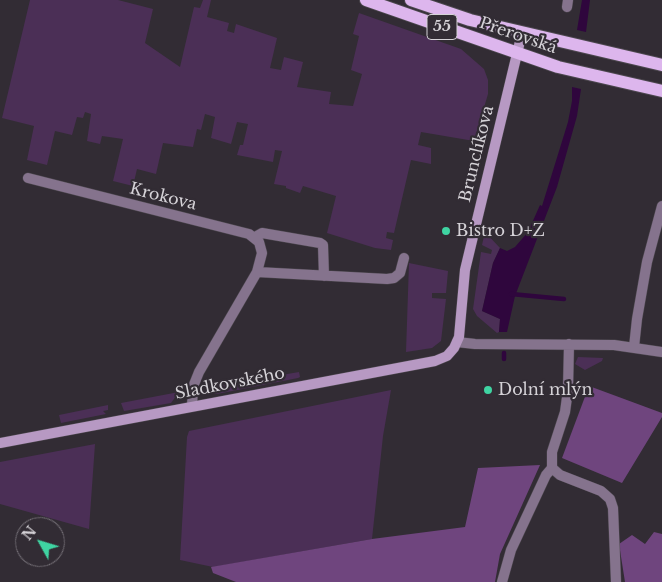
<!DOCTYPE html>
<html>
<head>
<meta charset="utf-8">
<style>
  body { margin:0 }
  #map { position:relative; width:662px; height:582px; overflow:hidden; background:#322c34; font-family:"Libre Baskerville",serif }
  canvas { display:block }
  .north { position:absolute; left:15px; top:517px; width:50px; height:50px; box-sizing:border-box; background:#322c34; border:1px solid #736e75; border-radius:50%; rotate:309deg; font-size:14px; font-weight:700; line-height:20px; text-align:center; color:#d5d2d7 }
  .north::after { content:''; display:block; margin:auto; width:18px; height:22px; background:#3fd4a2; clip-path:polygon(50% 0,100% 100%,50% 72%,0 100%) }
</style>
</head>
<body>
<div id="map">
<canvas width="662" height="582"></canvas>
<div class="north">N</div>
</div>
<script>
const g = document.querySelector('canvas').getContext('2d');
g.lineJoin = 'round';
function fillPath(path, color) { g.fillStyle = color; g.fill(path, 'evenodd'); }
const shape = rows => new Path2D(rows.map(r => 'M' + r).join(''));
function trace(path, color, width, dash) { g.strokeStyle = color; g.lineWidth = width; g.lineCap = dash ? 'butt' : 'round'; g.setLineDash(dash || []); g.stroke(path); }
function drawText(font, color, halo, rows, align = 'center') {
  g.font = font + ' "Libre Baskerville",serif'; g.lineWidth = 4.5; g.setLineDash([]); g.textBaseline = 'middle'; g.strokeStyle = halo; g.fillStyle = color; for (const [text, x, y, turn = 0] of rows) {
    g.save(); g.translate(x, y); g.rotate((+turn || 0) * Math.PI / 180); g.textAlign = isNaN(turn) ? turn : align; if (halo) g.strokeText(text, 0, 0); g.fillText(text, 0, 0); g.restore();
  }
}
fillPath(shape([
  [30,0,118,0,153,9,145,43,180,67,194,7,200,8,203,0,211,0,207,17,229,23,227,31,234,33,236,24,277,38,270,68,281,70,284,57,303,62,297,87,331,92,329,104,353,106,362,74,351,70,359,36,353,34,359,13,461,49,484,69,488,80,488,94,474,141,421,132,418,145,431,148,431,164,411,160,394,233,387,232,386,238,393,240,391,250,375,248,327,233,336,196,303,186,300,193,286,188,286,186,274,184,282,151,275,150,273,162,237,155,240,145,243,145,248,124,237,122,231,144,211,138,215,117,205,114,201,130,197,129,193,147,163,143,156,174,137,169,133,186,113,181,123,139,102,136,100,144,87,141,91,114,85,112,83,118,77,117,72,135,55,131,47,165,27,160,34,126,2,118],
  [485,232,500,248,493,263,482,311,500,319,499,332,497,333,477,316,473,309,481,252,491,254,492,250,482,245],
  [409,263,448,271,446,293,432,293,432,298,446,299,441,341,432,348,406,352],
  [578,357,603,358,602,361,585,370,575,364],
  [299,372,300,377,298,378,217,394,211,393,206,388],
  [391,390,383,436,372,539,213,567,180,560,187,437,189,431],
  [179,392,171,403,124,411,121,403],
  [108,405,108,410,103,411,106,414,61,423,59,415],
  [95,444,89,529,0,504,0,462]
]), '#4b2f56');
fillPath(shape([
  [589,386,662,413,662,417,622,483,562,458],
  [540,465,500,554,495,582,236,582,213,573,211,567,372,539,465,527,478,468],
  [654,532,662,534,662,582,625,582,619,544,632,535,645,544]
]), '#6f457e');
fillPath(shape([
  [582,0,590,0,586,32,577,30],
  [572,87,581,89,577,116,557,187,515,296,507,332,499,332,500,319,482,311,493,263,500,248,507,251,515,247,528,232,540,205,542,206,568,122,572,101]
]), '#2f063d');
trace(shape([
  [511,294,564,299],
  [504,359,504,353]
]), '#2f063d', 4.5);
const street = shape([
  [567,7,568,0],
  [28,178,241,232,249,234,259,242,262,253,257,272,199,372,193,387,192,406],
  [255,237,262,233,320,243,323,245,324,276],
  [257,272,387,279,394,278,400,273,404,258],
  [457,342,475,344,614,345,662,352],
  [634,347,637,319,647,262,662,206],
  [552,468,560,475,601,491,610,499,613,508,616,582],
  [502,582,511,550,546,475,552,468,552,452,565,412,568,390,569,344]
]);
const secondary = shape([
  [0,443,435,361,447,356,454,348,459,337,465,270,522,33]
]);
const primary = shape([
  [366,0,558,67,662,91],
  [411,0,470,20,662,65]
]);
trace(street, '#4c474e', 11);
trace(secondary, '#4c474e', 11);
trace(primary, '#4c474e', 14);
trace(street, '#85738d', 10);
trace(secondary, '#b799c3', 10);
trace(primary, '#ddb6ed', 12);
for (const [x, y, r, color] of [
  [446,231,5,"#3fd4a2"],
  [488,390,5,"#3fd4a2"]
]) { const dot = new Path2D(); dot.arc(x, y, r, 0, 2 * Math.PI); g.fillStyle = color; g.fill(dot); trace(dot, '#322c34', 2); }
for (const [x, y, w] of [
  [442,27,30]
]) { const box = new Path2D(); box.roundRect(x - w / 2, y - 12.5, w, 25, 4); g.fillStyle = '#322c34'; g.fill(box); trace(box, '#d5d2d7', 1); }
drawText('bold 15px', '#d5d2d7', null, [
  ["55",442,27]
]);
drawText('16px', '#d5d2d7', '#322c34', [
  ["Přerovská",518,36,19],
  ["Brunclíkova",477,154,-76],
  ["Krokova",163,197,14],
  ["Sladkovského",230,384,-11]
]);
drawText('16px', '#d5d2d7', '#322c34', [
  ["Bistro D+Z",456,231],
  ["Dolní mlýn",498,390]
], 'left');
</script>
</body>
</html>
